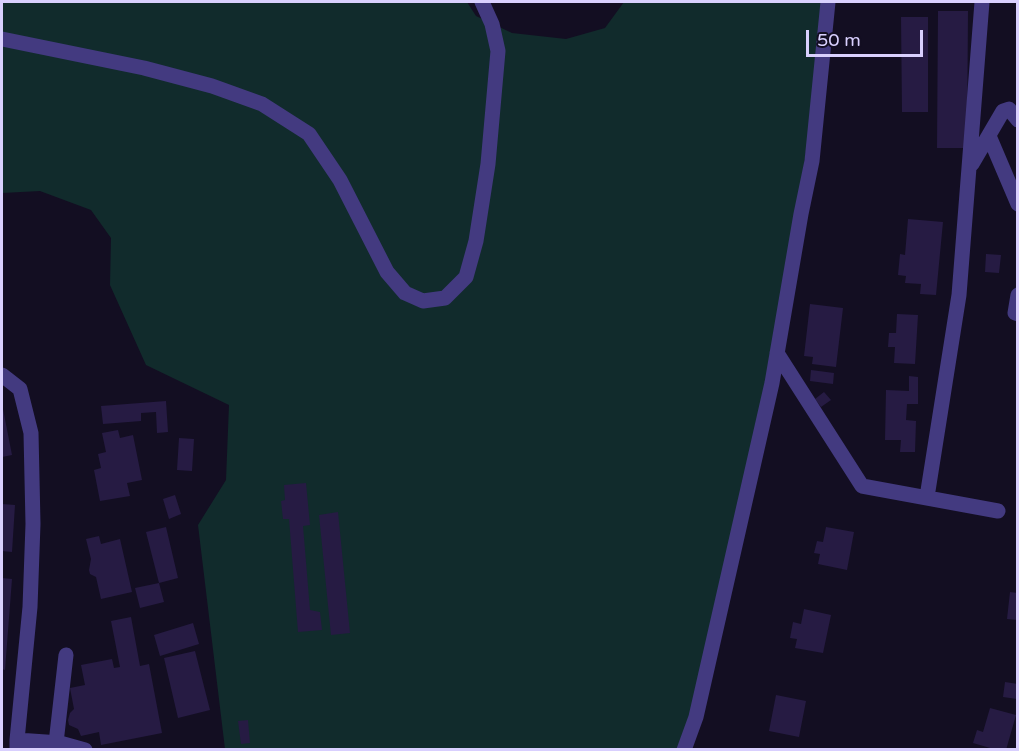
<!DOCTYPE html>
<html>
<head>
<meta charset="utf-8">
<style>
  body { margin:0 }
  #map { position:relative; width:1019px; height:751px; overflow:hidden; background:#130e22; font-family:"Varela Round",sans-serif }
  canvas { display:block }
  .frame { position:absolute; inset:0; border:3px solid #d9d0fe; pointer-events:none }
  .scale { position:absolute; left:806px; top:30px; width:117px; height:27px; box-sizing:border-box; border:3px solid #d9d0fe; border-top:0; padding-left:8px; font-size:18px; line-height:21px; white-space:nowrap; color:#d9d0fe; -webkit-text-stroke:4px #130e22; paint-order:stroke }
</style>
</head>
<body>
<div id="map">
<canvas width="1019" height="751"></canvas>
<div class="frame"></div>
<div class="scale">50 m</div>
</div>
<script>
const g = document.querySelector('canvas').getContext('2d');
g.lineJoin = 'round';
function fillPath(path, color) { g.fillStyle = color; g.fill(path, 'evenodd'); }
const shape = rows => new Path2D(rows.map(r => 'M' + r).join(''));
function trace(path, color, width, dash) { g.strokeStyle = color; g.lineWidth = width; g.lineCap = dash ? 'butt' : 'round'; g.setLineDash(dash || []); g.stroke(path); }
fillPath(shape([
  [2,2,467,2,476,16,512,33,566,39,605,28,624,2,828,2,772,383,684,749,225,749,198,525,226,480,229,405,146,365,110,285,111,238,91,210,40,191,2,193]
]), '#112b2c');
fillPath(shape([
  [938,11,968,11,967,148,937,148],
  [901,17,928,17,928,112,902,112],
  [908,219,943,222,936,295,920,294,921,284,905,283,906,276,898,275,900,254,905,255],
  [986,254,1001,255,999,273,985,272],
  [810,304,843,308,836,367,812,364,813,357,804,356],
  [897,314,918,315,915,364,894,363,895,347,888,347,889,333,896,333],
  [811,370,834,373,833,384,810,381],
  [909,376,918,377,918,404,907,404,906,420,916,421,915,452,900,452,901,440,885,440,886,390,909,391],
  [824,392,831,400,821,407,815,399],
  [166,401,168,432,157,433,156,412,141,413,141,421,103,424,101,406],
  [2,404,12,455,2,457],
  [118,430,120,438,133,435,142,480,127,483,130,496,100,501,94,470,101,468,98,454,106,452,102,433],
  [179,438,194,439,192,471,177,470],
  [306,483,310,525,303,526,310,610,320,612,322,630,298,632,289,519,283,519,281,501,285,500,284,485],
  [175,495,181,514,169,519,163,499],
  [2,504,15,505,12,552,2,551],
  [338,512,350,633,331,635,319,515],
  [166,527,178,578,159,583,146,532],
  [826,527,854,532,847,570,818,564,820,554,814,553,817,541,823,542],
  [99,536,101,544,120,539,132,592,101,599,96,577,90,574,89,570,91,559,86,539],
  [2,578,12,579,5,670,2,669],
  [159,583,164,602,140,608,135,588],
  [1010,592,1018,593,1018,620,1007,619],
  [804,609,831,615,823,653,795,648,797,639,790,638,793,622,801,624],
  [131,617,140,666,149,664,162,733,101,745,99,732,81,736,78,729,69,725,68,720,70,713,74,709,70,688,85,685,81,665,112,659,114,668,120,667,111,621],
  [193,623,199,644,160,656,154,635],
  [195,651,210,710,178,718,164,658],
  [1005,682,1018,684,1017,699,1003,697],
  [776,695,806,701,799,737,769,731],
  [990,708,1016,715,1006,750,997,750,973,743,977,730,983,732],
  [248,720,250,743,241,744,238,721]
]), '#261b43');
trace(shape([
  [2,39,144,68,212,86,262,104,309,134,340,180,387,272,405,293,423,301,445,298,466,277,476,241,488,164,498,51,492,24,482,2],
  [989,136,1018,204],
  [972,164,1003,111,1009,109,1018,120],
  [1018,295,1015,313,1018,314],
  [777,353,862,486,998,511],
  [2,375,20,389,31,433,33,524,30,607,17,740,17,750],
  [927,497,959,295,982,2],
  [17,740,60,743,85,750],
  [56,743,66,655],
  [684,750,696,717,772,383,801,214,812,161,828,2]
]), '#433a80', 15);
</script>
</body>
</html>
